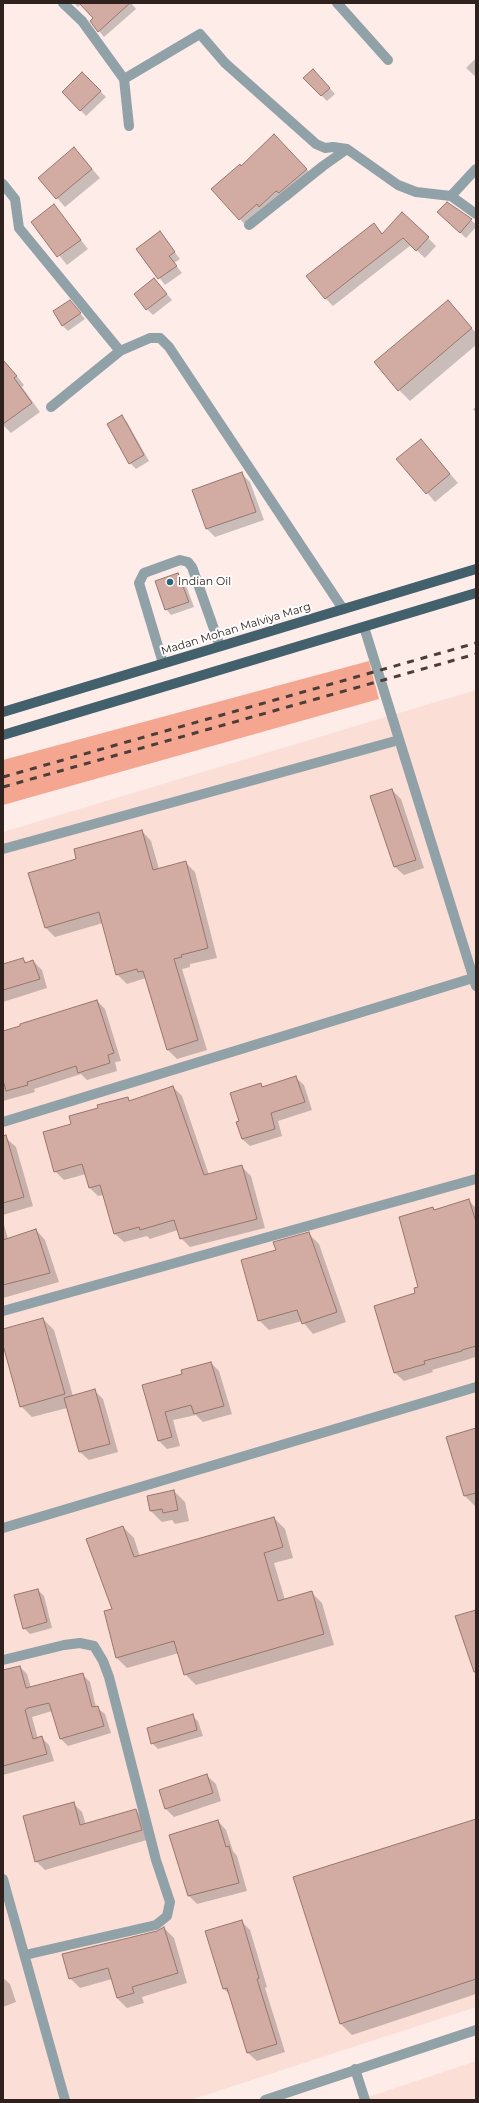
<!DOCTYPE html>
<html>
<head>
<meta charset="utf-8">
<style>
  body { margin:0 }
  #map { position:relative; width:479px; height:2103px; overflow:hidden; background:#fdece8; font-family:Montserrat,sans-serif }
  canvas { display:block }
  .frame { position:absolute; inset:0; border:4px solid #2f211d; pointer-events:none }
</style>
</head>
<body>
<div id="map">
<canvas width="479" height="2103"></canvas>
<div class="frame"></div>
</div>
<script>
const g = document.querySelector('canvas').getContext('2d');
g.lineJoin = 'round';
function fillPath(path, color) { g.fillStyle = color; g.fill(path, 'evenodd'); }
const shape = rows => new Path2D(rows.map(r => 'M' + r).join(''));
function trace(path, color, width, dash) { g.strokeStyle = color; g.lineWidth = width; g.lineCap = dash ? 'butt' : 'round'; g.setLineDash(dash || []); g.stroke(path); }
function drawText(font, color, halo, rows, align = 'center') {
  g.font = font + ' Montserrat,sans-serif'; g.lineWidth = 4; g.setLineDash([]); g.textBaseline = 'middle'; g.strokeStyle = halo; g.fillStyle = color; for (const [text, x, y, turn = 0] of rows) {
    g.save(); g.translate(x, y); g.rotate((+turn || 0) * Math.PI / 180); g.textAlign = isNaN(turn) ? turn : align; if (halo) g.strokeText(text, 0, 0); g.fillText(text, 0, 0); g.restore();
  }
}
fillPath(shape([
  [476,690,476,2007,190,2100,3,2100,3,832],
  [476,2061,476,2100,359,2100]
]), '#fbded6');
fillPath(shape([
  [369,661,379,699,3,805,3,760]
]), '#f4a691');
fillPath(shape([
  [74,3,131,3,136,9,104,37,99,31,94,19,81,4,78,7],
  [476,58,476,77,466,68],
  [313,70,335,94,327,101,304,78],
  [82,73,106,97,86,116,63,92],
  [274,136,315,178,288,201,286,199,248,228,213,189,241,167],
  [82,157,100,178,65,207,39,178],
  [449,204,476,224,476,227,466,238,444,218],
  [54,206,88,249,67,265,32,222],
  [403,213,436,246,425,258,411,245,333,306,325,298,374,225,383,234],
  [160,233,180,259,174,263,182,273,165,285,137,249],
  [154,279,172,300,153,315,147,309],
  [75,307,85,319,68,331,62,325],
  [459,313,476,333,476,345,410,401,399,390],
  [3,359,24,385,22,387,40,412,11,433,3,425],
  [476,407,476,413,473,409],
  [122,417,127,422,149,461,136,469,130,463],
  [421,440,458,483,435,502,398,459],
  [242,474,250,482,264,520,215,537,207,529],
  [178,574,184,580,194,607,171,615,166,609],
  [392,790,401,799,424,868,404,875,395,867],
  [142,831,151,841,159,869,186,863,195,872,217,958,190,964,190,967,182,969,207,1050,177,1059,167,1049,146,978,127,984,117,974,103,923,55,937,46,928,77,859],
  [23,959,27,963,33,961,42,970,47,988,3,1002,3,965],
  [97,1001,105,1009,121,1061,115,1062,117,1071,87,1080,81,1074,34,1089,35,1092,3,1101,3,1032],
  [296,1078,304,1085,312,1110,278,1121,282,1136,250,1146,242,1139,240,1121,261,1085,264,1088],
  [173,1087,182,1096,209,1175,242,1167,251,1176,265,1228,190,1247,181,1238,178,1230,150,1239,147,1236,124,1242,115,1234,104,1195,98,1196,89,1187,86,1174,64,1180,55,1171,73,1125,99,1109,128,1099,131,1101],
  [6,1138,16,1147,33,1206,3,1215,3,1139],
  [468,1200,476,1208,476,1357,432,1370,433,1372,404,1381,395,1373,420,1288,433,1208,435,1210],
  [3,1221,8,1239,36,1230,45,1240,59,1282,3,1298],
  [309,1234,319,1244,346,1322,313,1334,302,1321,269,1330,259,1320,277,1251],
  [43,1319,54,1330,73,1396,94,1390,103,1399,118,1452,89,1460,80,1452,67,1408,32,1417,21,1406,3,1341,3,1330],
  [211,1363,219,1371,232,1414,203,1422,196,1415,173,1420,180,1446,167,1449,159,1441,144,1386,184,1375],
  [476,1429,476,1507,465,1496],
  [174,1491,185,1502,189,1521,175,1524,172,1520,162,1522,151,1511,148,1497],
  [274,1518,285,1529,293,1558,274,1563,285,1600,311,1592,322,1603,334,1645,196,1685,185,1674,179,1653,127,1668,116,1657,113,1610,123,1527,134,1538,140,1557],
  [38,1590,44,1596,52,1628,30,1634,24,1628],
  [20,1667,27,1674,31,1688,82,1674,90,1682,96,1707,105,1714,111,1733,68,1746,61,1739,52,1711,32,1717,38,1739,42,1738,49,1745,54,1761,3,1775,3,1672],
  [192,1716,198,1721,203,1736,158,1749,152,1743],
  [207,1776,216,1784,221,1801,174,1817,165,1808],
  [73,1803,82,1812,86,1825,136,1811,145,1819,150,1839,45,1870,36,1861],
  [476,1820,476,1994,352,2035,341,2024,294,1878],
  [218,1821,226,1830,233,1851,237,1856,247,1891,197,1904,189,1896],
  [241,1921,250,1930,267,1987,265,1988,285,2052,257,2061,248,2053,230,1995,224,1989],
  [164,1928,174,1938,187,1983,142,1997,144,2003,127,2008,117,1998,112,1979,80,1988,70,1978],
  [3,1978,10,1984,16,2002,3,2007]
]), '#0003');
const building = shape([
  [79,3,130,3,98,32,90,21,93,18,79,3],
  [313,69,330,88,321,96,303,78,313,69],
  [82,72,101,91,80,111,62,92,82,72],
  [274,134,307,169,279,193,276,191,259,207,257,204,239,220,211,189,240,164,241,166,274,134],
  [74,147,92,169,56,199,38,178,74,147],
  [447,202,472,219,460,233,437,212,447,202],
  [54,204,81,240,57,257,31,222,54,204],
  [402,212,429,237,416,251,403,238,325,299,306,276,374,223,382,234,402,212],
  [160,231,175,252,169,256,177,266,158,279,136,249,160,231],
  [154,278,167,294,146,310,134,294,154,278],
  [70,300,81,313,62,326,53,311,70,300],
  [448,300,472,328,398,391,374,362,448,300],
  [3,360,17,376,14,378,32,403,3,424,3,360],
  [122,415,144,455,129,464,107,424,122,415],
  [421,439,450,474,426,494,396,459,421,439],
  [242,472,256,512,206,529,192,490,242,472],
  [178,573,189,602,165,610,155,581,178,573],
  [392,789,416,860,394,867,370,796,392,789],
  [142,830,153,870,186,861,208,948,181,955,182,957,174,959,198,1040,167,1050,143,971,138,972,137,969,116,975,99,912,45,928,28,873,76,859,74,849,142,830],
  [23,958,25,963,33,960,40,979,3,990,3,964,23,958],
  [97,1000,114,1053,108,1055,110,1063,78,1073,76,1066,27,1082,28,1085,6,1091,3,1080,3,1031,20,1026,20,1024,97,1000],
  [296,1076,305,1102,271,1113,275,1129,242,1139,236,1122,239,1121,230,1093,261,1083,262,1087,296,1076],
  [173,1086,204,1175,242,1165,257,1219,180,1239,174,1220,140,1230,139,1227,114,1234,100,1185,89,1188,82,1164,54,1172,43,1132,71,1124,69,1116,98,1108,97,1105,128,1097,129,1101,173,1086],
  [6,1135,24,1197,3,1203,3,1136,6,1135],
  [469,1199,476,1222,476,1346,462,1350,462,1351,424,1361,425,1364,394,1373,374,1306,415,1293,414,1288,418,1287,399,1217,433,1207,434,1210,469,1199],
  [36,1229,50,1273,3,1285,3,1240,36,1229],
  [309,1232,337,1312,302,1324,297,1310,258,1321,241,1260,276,1250,273,1242,309,1232],
  [43,1318,65,1394,20,1407,3,1345,3,1329,43,1318],
  [211,1362,224,1406,194,1414,191,1405,165,1412,172,1437,158,1441,142,1385,182,1374,181,1370,211,1362],
  [95,1389,110,1444,79,1452,64,1398,95,1389],
  [476,1428,476,1493,464,1496,446,1437,476,1428],
  [174,1490,178,1510,163,1513,162,1509,150,1511,147,1496,174,1490],
  [274,1517,283,1547,264,1553,278,1601,312,1591,324,1634,184,1675,174,1641,116,1658,104,1611,112,1609,86,1539,123,1526,134,1557,274,1517],
  [38,1589,47,1622,23,1629,14,1595,38,1589],
  [476,1610,476,1672,474,1672,455,1616,476,1610],
  [20,1666,26,1688,83,1673,92,1707,98,1706,104,1726,60,1739,49,1703,28,1708,25,1710,33,1739,42,1736,47,1754,3,1766,3,1670,20,1666],
  [193,1714,197,1730,151,1744,147,1728,193,1714],
  [207,1774,213,1793,165,1809,159,1790,207,1774],
  [74,1802,80,1825,136,1809,142,1830,35,1862,23,1816,74,1802],
  [476,1819,476,1979,340,2024,293,1877,476,1819],
  [218,1820,226,1847,229,1846,239,1883,188,1896,169,1835,218,1820],
  [242,1920,259,1978,257,1979,277,2044,247,2053,227,1988,223,1989,205,1931,242,1920],
  [164,1927,178,1973,132,1987,134,1993,117,1998,108,1968,69,1979,62,1954,157,1931,164,1927]
]);
fillPath(building, '#d2aca2');
trace(building, '#99766c', 1);
trace(shape([
  [63,3,82,21,124,79,129,126],
  [337,3,388,60],
  [124,79,200,34,225,63,316,144,325,148,333,147,347,149,398,185,416,192,451,196,476,214],
  [3,184,15,199,19,228,120,351],
  [451,196,476,169],
  [249,225,323,166,347,149],
  [51,407,120,351,150,338,160,338,169,347,343,609],
  [364,627,476,986],
  [163,663,139,583,144,573,180,560,188,562,192,567,220,646],
  [3,849,399,740],
  [3,1122,473,978],
  [3,1311,476,1179],
  [3,1528,476,1387],
  [3,1660,64,1645,80,1643,94,1646,103,1661,109,1677,156,1860,170,1902,167,1916,156,1925,25,1955],
  [3,1879,65,2100],
  [355,2069,365,2100],
  [265,2100,476,2030]
]), '#91a1a8', 10);
trace(shape([
  [3,712,476,569],
  [3,735,476,593]
]), '#43606d', 10);
trace(shape([
  [3,777,476,643],
  [3,787,476,654]
]), '#4c3d39', 3, [7, 7]);
for (const [x, y, r, color] of [
  [170,582,4,"#28647b"]
]) { const dot = new Path2D(); dot.arc(x, y, r, 0, 2 * Math.PI); g.fillStyle = color; g.fill(dot); trace(dot, '#fff', 1.5); }
drawText('11px', '#2f211d', '#fff', [
  ["Indian Oil",178,582]
], 'left');
drawText('11px', '#2f211d', '#fff', [
  ["Madan Mohan Malviya Marg",236,629,-17]
]);
</script>
</body>
</html>
